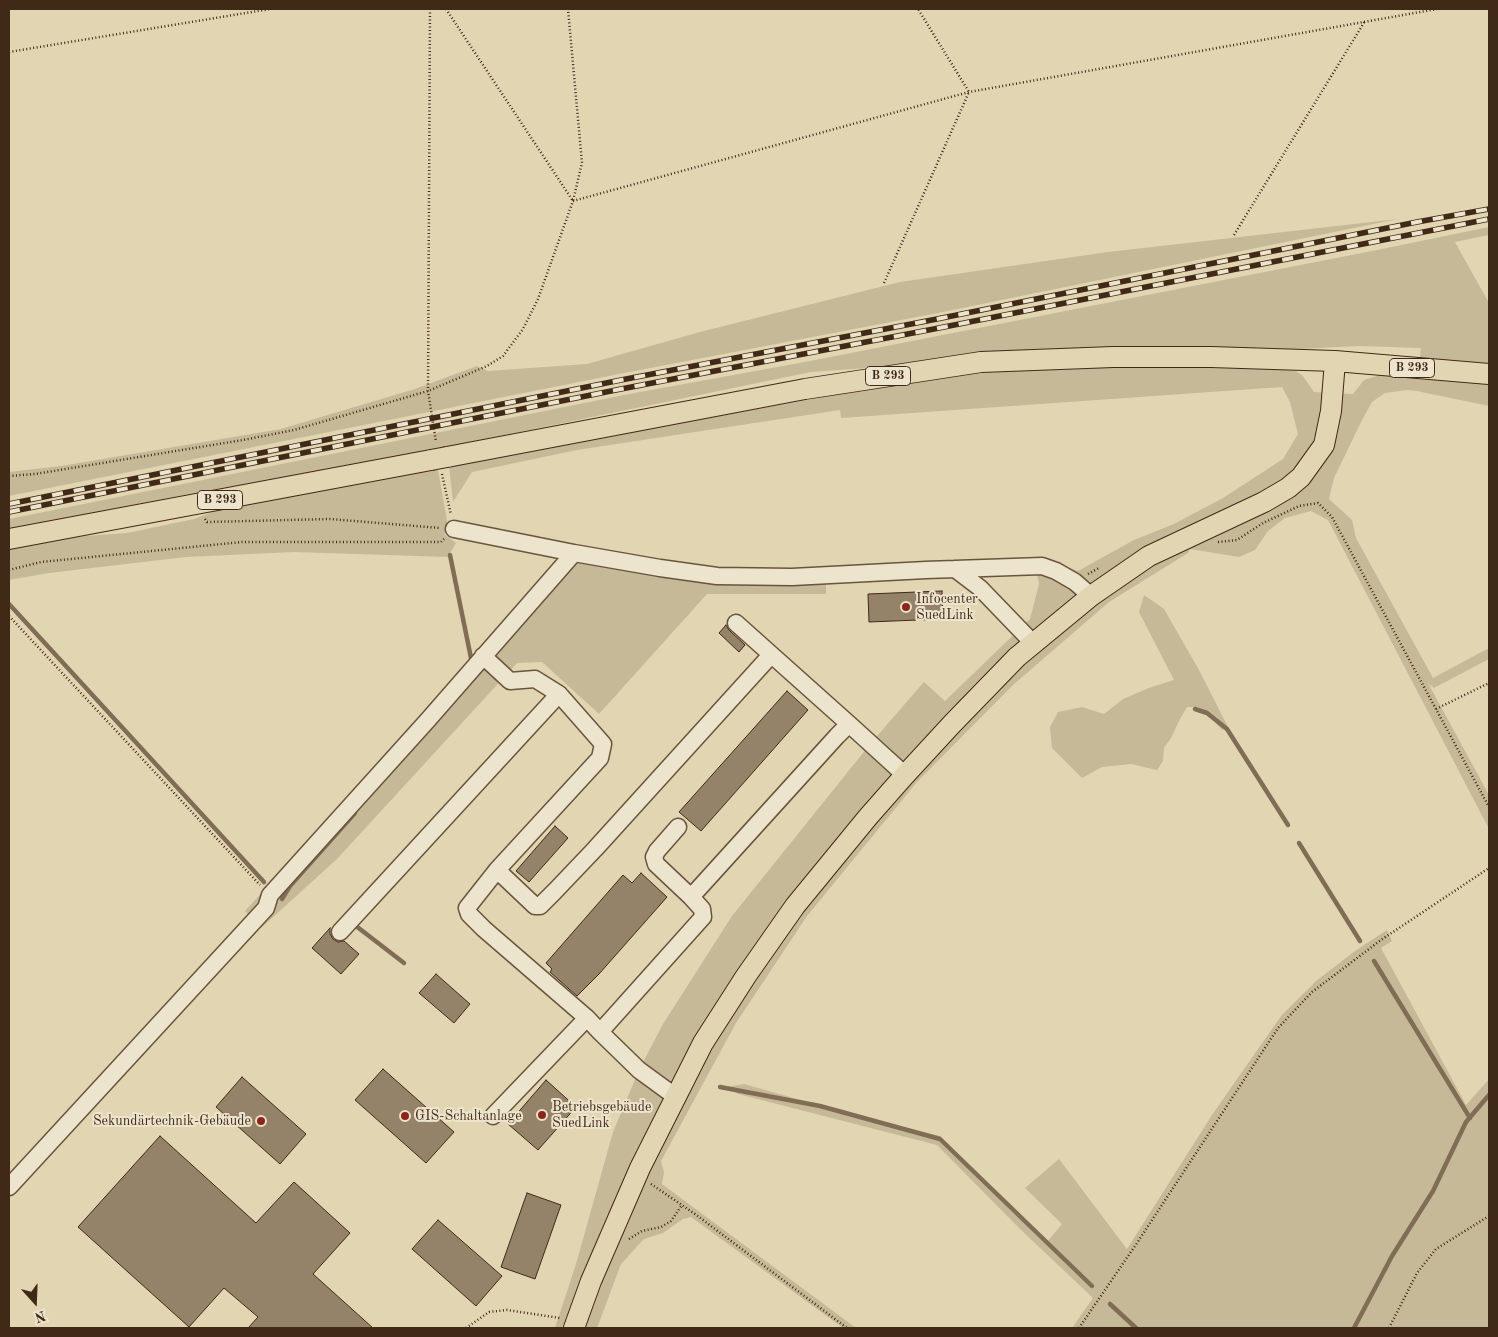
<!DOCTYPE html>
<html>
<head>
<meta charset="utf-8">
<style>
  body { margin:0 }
  #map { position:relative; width:1498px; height:1337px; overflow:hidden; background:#e1d6b1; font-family:"Old Standard TT",serif }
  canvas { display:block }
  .frame { position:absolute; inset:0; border:10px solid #412918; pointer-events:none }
  .north { position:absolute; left:10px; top:1277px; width:50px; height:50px; -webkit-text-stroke:4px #ece4cc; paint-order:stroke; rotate:160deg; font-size:14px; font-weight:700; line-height:20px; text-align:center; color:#412918 }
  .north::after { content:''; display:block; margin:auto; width:18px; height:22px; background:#412918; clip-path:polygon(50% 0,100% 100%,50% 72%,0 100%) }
</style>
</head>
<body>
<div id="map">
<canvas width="1498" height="1337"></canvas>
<div class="frame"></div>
<div class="north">N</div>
</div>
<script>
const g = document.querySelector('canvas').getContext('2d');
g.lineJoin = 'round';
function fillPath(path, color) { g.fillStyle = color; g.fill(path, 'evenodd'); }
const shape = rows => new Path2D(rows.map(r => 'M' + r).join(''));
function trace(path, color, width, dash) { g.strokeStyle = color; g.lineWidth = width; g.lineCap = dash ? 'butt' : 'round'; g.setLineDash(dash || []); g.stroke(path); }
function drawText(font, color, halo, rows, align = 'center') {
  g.font = font + ' "Old Standard TT",serif'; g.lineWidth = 4; g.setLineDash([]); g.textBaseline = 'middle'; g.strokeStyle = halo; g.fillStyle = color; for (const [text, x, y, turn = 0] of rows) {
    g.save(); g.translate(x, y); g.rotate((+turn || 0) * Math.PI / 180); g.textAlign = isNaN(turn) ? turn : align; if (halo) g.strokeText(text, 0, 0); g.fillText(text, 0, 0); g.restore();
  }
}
fillPath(shape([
  [1398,219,938,313,619,374,9,496,9,472,61,466,281,429,415,389,477,366,488,371,587,364,700,332,900,282,1108,252],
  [1489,227,1489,235,1455,242,1489,303,1489,406,1417,391,1407,390,1385,393,1372,402,1361,422,1334,478,1329,499,1352,520,1356,538,1433,678,1489,648,1489,659,1434,688,1428,683,1489,795,1489,829,1328,520,1311,511,1285,518,1268,531,1255,550,1239,557,1190,549,1188,553,1109,602,1013,685,917,782,807,916,736,1023,661,1161,664,1172,662,1184,856,1328,843,1328,691,1217,683,1219,663,1233,644,1239,621,1264,597,1328,555,1328,576,1264,613,1132,639,1070,663,1024,732,916,871,743,924,682,945,701,1030,619,1039,584,1037,574,826,582,826,594,707,594,599,714,542,662,517,663,337,859,261,928,245,911,470,664,572,545,663,562,718,569,794,568,1041,559,1053,561,1078,571,1134,540,1174,524,1223,498,1283,459,1298,434,1290,402,1282,387,841,418,840,410,577,450,472,472,453,502,449,466,628,432,965,372,1201,364,1290,367,1303,376,1314,392,1353,394,1364,380,1383,374,1418,375,1421,348,1360,346,1235,352,990,359,811,372,388,459,210,490,9,529,9,519,624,395,810,361,1377,250],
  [438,470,448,526,444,534,456,543,448,557,294,552,186,557,49,573,9,580,9,548,71,537,127,533,194,519,215,511,344,484],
  [1144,595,1164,609,1199,670,1228,727,1222,730,1212,719,1198,707,1187,707,1180,719,1171,738,1164,748,1163,761,1157,770,1131,764,1102,767,1082,778,1052,748,1050,727,1058,712,1082,707,1104,714,1123,699,1149,688,1174,680,1139,612],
  [1387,930,1392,941,1381,948,1466,1105,1489,1079,1489,1328,1072,1328,1093,1298,1020,1229,937,1145,738,1094,727,1087,744,1084,836,1110,940,1136,1047,1242,1062,1224,1025,1188,1059,1159,1127,1249,1212,1115,1281,1016,1316,981,1355,951]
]), '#c6b997');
trace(shape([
  [450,555,471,658],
  [9,604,264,882],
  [1195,709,1207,713,1227,729,1288,825],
  [1299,843,1360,941],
  [282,899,290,886,355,813],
  [356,926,404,963],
  [1374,961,1470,1118],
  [720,1087,820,1106,940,1139,1092,1286],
  [1110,1304,1136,1328],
  [1354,1328,1392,1256,1433,1191,1466,1122,1489,1095]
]), '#816d55', 4.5);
const building = shape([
  [942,591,943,619,869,622,868,594,942,591],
  [726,625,729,630,745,645,739,652,719,633,726,625],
  [787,691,808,710,701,831,679,812,787,691],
  [555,826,568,838,529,882,516,871,555,826],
  [641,873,667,897,599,974,577,996,550,972,552,969,546,963,623,875,632,883,641,873],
  [330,928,330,934,333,939,338,942,344,941,359,954,341,974,312,948,330,928],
  [436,974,470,1004,454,1023,419,993,436,974],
  [383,1069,454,1132,426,1163,355,1100,383,1069],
  [242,1077,306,1134,280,1164,216,1107,242,1077],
  [546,1080,576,1107,538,1150,508,1124,546,1080],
  [160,1136,256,1223,294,1182,350,1233,313,1274,373,1328,248,1328,258,1317,224,1288,189,1327,78,1227,160,1136],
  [527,1193,561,1205,535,1279,501,1267,527,1193],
  [438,1220,502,1276,476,1306,412,1249,438,1220]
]);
fillPath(building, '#948368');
trace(building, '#412918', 1);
const minor = shape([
  [454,529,574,553,660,568,717,576,792,577,926,570,1042,566,1056,571,1075,582,1091,596],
  [955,569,980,588,1034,644],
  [483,656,510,681,535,679,559,694],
  [849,724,905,775],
  [678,827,657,851,654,857,656,864,691,897],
  [497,870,535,906,540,906,555,891,595,849,771,655],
  [340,932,559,694,603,744,600,758,497,870,467,908,469,914,484,929,587,1018],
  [600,1032,639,1070,676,1097],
  [493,1116,587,1018,600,1032,703,917,702,909,691,897,837,736,849,724,736,623],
  [9,1187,266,908,270,895,427,721,574,553]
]);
const major = shape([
  [447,457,805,389,981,362,1113,357,1211,357,1335,361,1489,374],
  [9,539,431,460],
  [574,1328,591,1281,640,1168,703,1043,746,976,795,906,868,817,905,775,952,724,1017,657,1091,596,1149,556,1264,502,1288,488,1301,477,1324,445,1331,411,1335,361]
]);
trace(minor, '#69543e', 19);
trace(major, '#412918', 22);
trace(shape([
  [430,9,428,391,436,442],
  [446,9,573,201,582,163,568,9],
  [9,52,270,9],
  [1234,235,1365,21],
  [884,283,969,92,918,9],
  [442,474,451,515],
  [9,476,35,474,243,440,294,430,428,391,487,366,503,356,523,329,538,299,573,201,969,92,1437,9],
  [205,519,207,522,330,519,440,528],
  [1218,542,1237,540,1263,523,1299,506,1318,503,1332,517,1489,807],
  [9,570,41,562,242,542,441,542,444,539],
  [1088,574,1099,568],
  [9,616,260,885],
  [1436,709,1489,683],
  [651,1184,695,1214,847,1328],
  [629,1239,642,1231,661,1227,671,1221,682,1205],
  [466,1328,489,1312,507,1310,560,1318],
  [1079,1328,1137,1243,1278,1028,1312,992,1381,940,1489,868],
  [1389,1328,1417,1273,1436,1249,1489,1216]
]), '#412918', 2.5, [1, 2.5]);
trace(minor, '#ece4cc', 16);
trace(major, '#e1d6b1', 20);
const rail = shape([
  [9,504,621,380,937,319,1417,222,1489,209],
  [9,512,621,389,939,328,1489,219]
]);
trace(rail, '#412918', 5.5);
trace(rail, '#ece4cc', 4, [11]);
const majorBridge = shape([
  [431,460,447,457]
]);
trace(majorBridge, '#412918', 22, []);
trace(majorBridge, '#e1d6b1', 20);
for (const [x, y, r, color] of [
  [906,607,5,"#8f2418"],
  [542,1115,5,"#8f2418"],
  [405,1116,5,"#8f2418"],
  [261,1121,5,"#8f2418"]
]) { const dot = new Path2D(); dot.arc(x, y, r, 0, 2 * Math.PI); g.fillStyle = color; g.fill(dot); trace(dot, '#ece4cc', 2); }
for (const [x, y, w] of [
  [1412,368,45],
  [888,376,45],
  [220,500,45]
]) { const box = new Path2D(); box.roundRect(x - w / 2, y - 9.5, w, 19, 4); g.fillStyle = '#ece4cc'; g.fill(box); trace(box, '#412918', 1); }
drawText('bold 12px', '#412918', null, [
  ["B 293",1412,368],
  ["B 293",888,376],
  ["B 293",220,500]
]);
drawText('14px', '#412918', '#ece4cc', [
  ["Infocenter",916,599],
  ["SuedLink",916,615],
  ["Betriebsgebäude",552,1107],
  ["SuedLink",552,1123],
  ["GIS-Schaltanlage",415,1116],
  ["Sekundärtechnik-Gebäude",251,1121,"right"]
], 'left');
</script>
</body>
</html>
